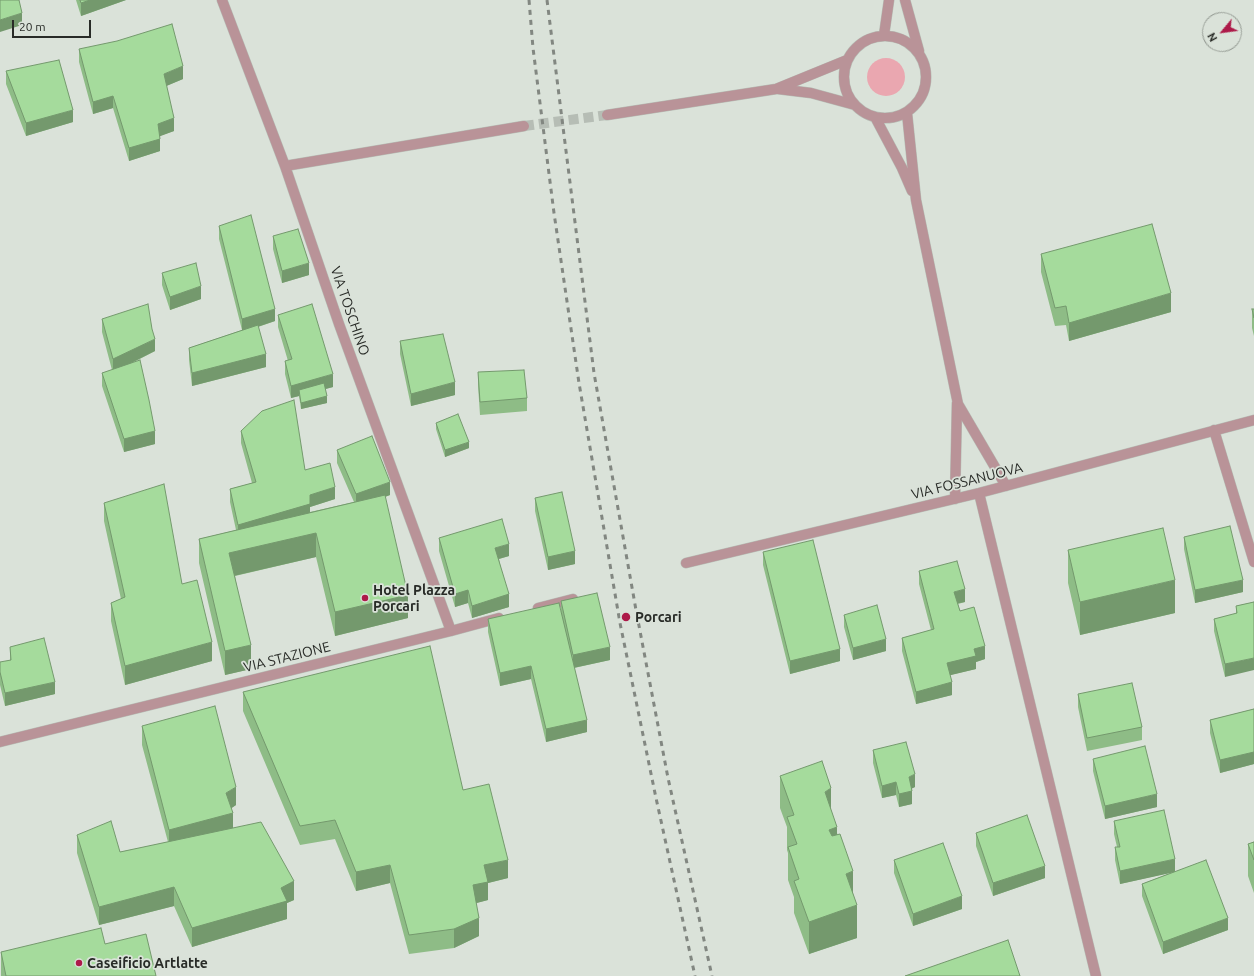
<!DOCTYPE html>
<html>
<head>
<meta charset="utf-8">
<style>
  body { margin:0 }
  #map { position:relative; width:1254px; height:976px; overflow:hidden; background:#dae2d9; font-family:Ubuntu,sans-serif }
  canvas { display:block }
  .north { position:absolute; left:1202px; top:12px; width:40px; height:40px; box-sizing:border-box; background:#dae2d9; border:1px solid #939992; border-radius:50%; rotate:241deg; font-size:11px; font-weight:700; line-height:16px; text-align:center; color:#282b27 }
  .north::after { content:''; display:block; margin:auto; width:14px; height:18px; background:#ad1a49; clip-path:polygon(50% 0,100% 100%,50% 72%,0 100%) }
  .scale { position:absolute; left:12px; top:20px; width:79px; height:18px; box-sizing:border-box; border:2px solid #282b27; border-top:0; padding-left:5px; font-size:12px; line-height:14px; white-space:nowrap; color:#282b27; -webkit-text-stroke:3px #dae2d9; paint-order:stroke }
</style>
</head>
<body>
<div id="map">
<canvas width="1254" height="976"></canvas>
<div class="north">N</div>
<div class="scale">20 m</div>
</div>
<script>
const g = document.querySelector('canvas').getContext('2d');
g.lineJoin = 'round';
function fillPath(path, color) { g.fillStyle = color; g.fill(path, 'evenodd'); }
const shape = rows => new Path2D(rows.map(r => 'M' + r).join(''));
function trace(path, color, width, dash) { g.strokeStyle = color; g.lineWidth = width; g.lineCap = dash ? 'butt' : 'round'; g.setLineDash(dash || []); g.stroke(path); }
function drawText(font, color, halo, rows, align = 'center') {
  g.font = font + ' Ubuntu,sans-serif'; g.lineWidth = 3.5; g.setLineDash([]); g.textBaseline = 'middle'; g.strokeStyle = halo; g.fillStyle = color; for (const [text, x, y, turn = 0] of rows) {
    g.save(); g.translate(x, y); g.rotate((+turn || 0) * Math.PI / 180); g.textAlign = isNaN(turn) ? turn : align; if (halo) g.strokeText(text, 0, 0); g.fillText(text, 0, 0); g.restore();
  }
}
fillPath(shape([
  '867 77a19 19 0 1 1 38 0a19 19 0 1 1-38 0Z'
]), '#eaa7b0');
trace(shape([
  [524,126,607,115]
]), '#b6bdb5', 10, [10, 5]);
const street = shape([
  [222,0,285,166,339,324,451,631],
  [905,0,919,51],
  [884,35,889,0],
  '844 77a41 41 0 1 1 82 0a41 41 0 1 1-82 0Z',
  [778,89,811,93,855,105],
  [907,113,916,200,958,404,1006,486],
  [607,115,776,89,847,60],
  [875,117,902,168,912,191],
  [285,166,524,126],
  [1214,430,1254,562],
  [979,493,1096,976],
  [955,499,957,403],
  [686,563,979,493,1254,420],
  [538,608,573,599],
  [0,742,451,631,499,618]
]);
trace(street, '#b6bdb5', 11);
trace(street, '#b99398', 10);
trace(shape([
  [529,0,533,48,554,213,579,383,620,623,656,798,695,976],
  [547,0,594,373,636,610,668,778,712,976]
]), '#828781', 3, [5, 5]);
fillPath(shape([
  [76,0,126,0,81,16],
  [79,49,183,79,166,86,174,131,159,136,160,151,129,161,113,108,93,114,79,62],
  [6,71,73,122,26,136,6,84],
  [219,226,275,321,258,327,266,367,192,386,189,360,189,348,242,330,219,239],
  [273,236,309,275,282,283,273,249],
  [1041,254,1171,312,1069,341,1066,325,1055,326,1041,272],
  [162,273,201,299,170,310,162,285],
  [1252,309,1254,309,1254,336,1252,328],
  [278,315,333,387,325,389,327,403,301,409,299,396,291,398,285,374,285,361,288,361,278,327],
  [102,319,155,351,132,363,155,444,124,452,102,386,102,373,112,370,102,332],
  [400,341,455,395,411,406,400,354],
  [478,372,527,398,527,411,480,415,478,385],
  [436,423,469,448,445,457,436,429],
  [241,431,305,470,335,499,310,507,310,512,354,502,337,463,337,450,390,495,385,497,408,618,335,636,316,557,235,576,251,669,225,675,199,563,199,539,236,530,230,502,230,489,252,483,241,443],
  [535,498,575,564,548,570,535,511],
  [104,503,182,584,212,661,125,685,111,621,111,603,121,599,104,521],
  [1184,537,1243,592,1195,603,1184,549],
  [439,538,509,556,499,559,509,607,472,618,468,603,455,607,439,551],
  [1068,550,1175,613,1080,635,1068,583],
  [763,552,840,661,790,674,763,565],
  [919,571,965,602,958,604,960,611,985,659,976,662,976,669,950,675,952,695,916,704,902,651,902,638,931,630,919,584],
  [561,601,610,660,574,668,587,732,546,742,531,679,500,686,488,632,488,619,561,611],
  [1254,602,1225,677,1214,631,1214,619,1236,614,1236,606],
  [844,615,886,651,853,660,844,627],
  [10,647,55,694,5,706,0,685,0,672,10,660],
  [243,692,463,790,508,878,488,883,488,900,476,903,479,936,454,948,409,954,390,883,356,891,335,839,300,845,243,711],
  [1078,694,1142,727,1142,740,1087,751,1078,707],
  [1254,709,1254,764,1220,773,1210,733,1210,720],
  [142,726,236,805,231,808,233,828,294,900,287,903,287,919,192,947,174,906,99,925,77,853,77,835,120,852,168,842,142,745],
  [873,750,915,787,912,788,912,804,899,807,896,795,882,798,873,763],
  [1093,759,1157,807,1105,819,1093,771],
  [780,776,831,810,853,894,857,938,809,954,794,913,794,897,788,880,788,853,787,850,787,827,780,808],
  [1114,821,1175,871,1228,930,1163,954,1142,896,1142,884,1173,872,1120,884,1115,860,1115,847,1117,847,1114,834],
  [976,833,1045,878,993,896,976,846],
  [1254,842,1254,893,1248,876,1248,844],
  [894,860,962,909,913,926,894,873],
  [105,944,156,976,1,976,1,952]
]), '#8ebc86');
fillPath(shape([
  [90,0,126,0,81,16,81,3],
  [22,13,22,25,0,32,0,20],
  [183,66,183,79,164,87,164,74],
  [113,96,113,108,93,114,93,102],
  [73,110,73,122,26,136,26,123],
  [174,118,174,131,158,137,158,124],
  [160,139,160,151,129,161,129,148],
  [309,263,309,275,282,283,282,271],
  [201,286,201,299,170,310,170,297],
  [1171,293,1171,312,1069,341,1069,323],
  [275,309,275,321,242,332,242,319],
  [155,339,155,351,113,372,113,359],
  [266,354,266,367,192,386,192,373],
  [333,374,333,387,300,396,299,390,299,396,291,398,291,386],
  [455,382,455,395,411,406,411,394],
  [327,396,327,403,301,409,301,403],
  [155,431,155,444,124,452,124,439],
  [469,442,469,448,445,457,445,450],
  [390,482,390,495,356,507,356,494],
  [335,487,335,499,310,507,310,517,238,538,238,525,310,495],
  [316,533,316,557,229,577,229,553],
  [509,544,509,556,495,560,495,548],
  [575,551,575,564,548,570,548,557],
  [1175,580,1175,613,1080,635,1080,602],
  [1243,580,1243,592,1195,603,1195,590],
  [965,589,965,602,954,604,954,592],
  [468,590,468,603,455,607,455,594],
  [509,594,509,607,472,618,472,606],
  [408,595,408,618,335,636,335,612],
  [886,639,886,651,853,660,853,648],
  [212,642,212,661,125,685,125,666],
  [251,645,251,669,225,675,225,651],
  [985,646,985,659,976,662,976,669,947,676,947,663,974,649],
  [610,647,610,660,573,668,573,655],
  [840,649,840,661,790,674,790,661],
  [1254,658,1254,670,1225,677,1225,664],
  [531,666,531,679,500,686,500,673],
  [55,682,55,694,5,706,5,693],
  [952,682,952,695,916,704,916,692],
  [587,720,587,732,546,742,546,729],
  [1254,752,1254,764,1220,773,1220,760],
  [915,774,915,787,909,790,909,777],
  [896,782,896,795,882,798,882,786],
  [236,787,236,805,226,812,226,793],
  [831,788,831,821,825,792],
  [912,791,912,804,899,807,899,794],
  [1157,794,1157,807,1105,819,1105,806],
  [233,813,233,832,169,848,169,830],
  [837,827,837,860,829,830],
  [1175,859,1175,872,1120,884,1120,871],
  [508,860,508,878,488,883,488,900,473,904,473,885,484,865],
  [390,865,390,883,356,891,356,872],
  [1045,866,1045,878,993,896,993,883],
  [853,871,853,904,846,874],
  [294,881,294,900,287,903,287,919,192,947,192,928],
  [174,887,174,906,99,925,99,907],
  [962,896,962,909,913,926,913,914],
  [857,905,857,938,809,954,809,922],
  [479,918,479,936,454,948,454,929],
  [1228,918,1228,930,1163,954,1163,942]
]), '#74996d');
const building = shape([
  [0,0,19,0,22,13,0,20,0,0],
  [80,0,90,0,81,3,80,0],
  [172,24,183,66,164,74,174,118,158,124,160,139,129,148,113,96,93,102,79,49,117,41,172,24],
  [59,60,73,110,26,123,6,71,59,60],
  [251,215,275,309,242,319,219,226,251,215],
  [1152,224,1171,293,1069,323,1066,306,1055,308,1041,254,1152,224],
  [298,229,309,263,282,271,273,236,298,229],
  [196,263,201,286,170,297,162,273,196,263],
  [148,304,152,329,155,339,113,359,102,319,148,304],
  [312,304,333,374,291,386,285,361,292,359,278,315,312,304],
  [1252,309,1254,309,1254,318,1252,309],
  [258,325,266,354,192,373,189,348,258,325],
  [443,334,455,382,411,394,400,341,443,334],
  [140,360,149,400,155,431,124,439,102,373,140,360],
  [524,370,527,398,480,402,478,372,524,370],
  [324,383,327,396,301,403,299,390,324,383],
  [294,400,305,470,330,463,335,487,310,495,310,504,238,525,230,489,256,482,241,431,262,411,294,400],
  [458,414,469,442,445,450,436,423,458,414],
  [372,436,390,482,356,494,337,450,372,436],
  [164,484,182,584,197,580,212,642,125,666,111,603,125,597,104,503,164,484],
  [562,492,575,551,548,557,535,498,562,492],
  [385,495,408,595,335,612,316,533,229,553,251,645,225,651,199,539,385,495],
  [502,519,509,544,495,548,509,594,472,606,468,590,455,594,439,538,502,519],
  [1230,526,1243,580,1195,590,1184,537,1230,526],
  [1163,528,1175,580,1080,602,1068,550,1163,528],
  [813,540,840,649,790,661,763,552,813,540],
  [957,561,965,589,954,592,960,611,974,607,985,646,974,649,976,656,947,663,952,682,916,692,902,638,934,629,919,571,957,561],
  [597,593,610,647,573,655,561,601,597,593],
  [1254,602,1254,658,1225,664,1214,619,1237,613,1236,606,1254,602],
  [559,603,587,720,546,729,531,666,500,673,488,619,559,603],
  [877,605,886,639,853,648,844,615,877,605],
  [44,638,55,682,5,693,0,672,0,662,11,660,10,647,44,638],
  [430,646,463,790,489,784,508,860,484,865,488,882,473,885,479,918,454,929,409,935,390,865,356,872,335,820,300,826,243,692,430,646],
  [1132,683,1142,727,1087,738,1078,694,1132,683],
  [215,706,236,787,226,793,233,813,169,830,142,726,215,706],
  [1254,709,1254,752,1220,760,1210,720,1254,709],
  [906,742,915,774,909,777,912,791,899,794,896,782,882,786,873,750,906,742],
  [1145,746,1157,794,1105,806,1093,759,1145,746],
  [822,761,831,788,825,792,837,827,829,830,832,836,840,834,853,871,846,874,857,905,809,922,794,881,799,879,788,847,797,844,787,817,794,815,780,776,822,761],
  [1164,810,1175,859,1120,871,1115,847,1120,847,1114,821,1164,810],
  [1027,815,1045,866,993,883,976,833,1027,815],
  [111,821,120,852,261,822,294,881,281,888,287,901,192,928,174,887,99,907,77,835,111,821],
  [1254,842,1254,860,1248,844,1254,842],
  [943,843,962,896,913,914,894,860,943,843],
  [1206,860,1228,918,1163,942,1142,884,1206,860],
  [101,928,105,944,146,934,156,976,6,976,1,952,101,928],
  [1008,940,1020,976,905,976,1008,940]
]);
fillPath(building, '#a5db9c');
trace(building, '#74996d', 1);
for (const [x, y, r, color] of [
  [365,598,4,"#ad1a49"],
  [626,617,5,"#ad1a49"],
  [79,963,4,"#ad1a49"]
]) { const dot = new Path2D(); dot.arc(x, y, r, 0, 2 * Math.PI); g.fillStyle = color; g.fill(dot); trace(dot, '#dae2d9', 1.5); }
drawText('14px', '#282b27', '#dae2d9', [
  ["VIA TOSCHINO",350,311,71],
  ["VIA FOSSANUOVA",967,481,-14],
  ["VIA STAZIONE",287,657,-14]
]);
drawText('bold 14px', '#282b27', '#dae2d9', [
  ["Hotel Plazza",373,590],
  ["Porcari",373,606],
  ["Porcari",635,617],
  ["Caseificio Artlatte",87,963]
], 'left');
</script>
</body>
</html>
